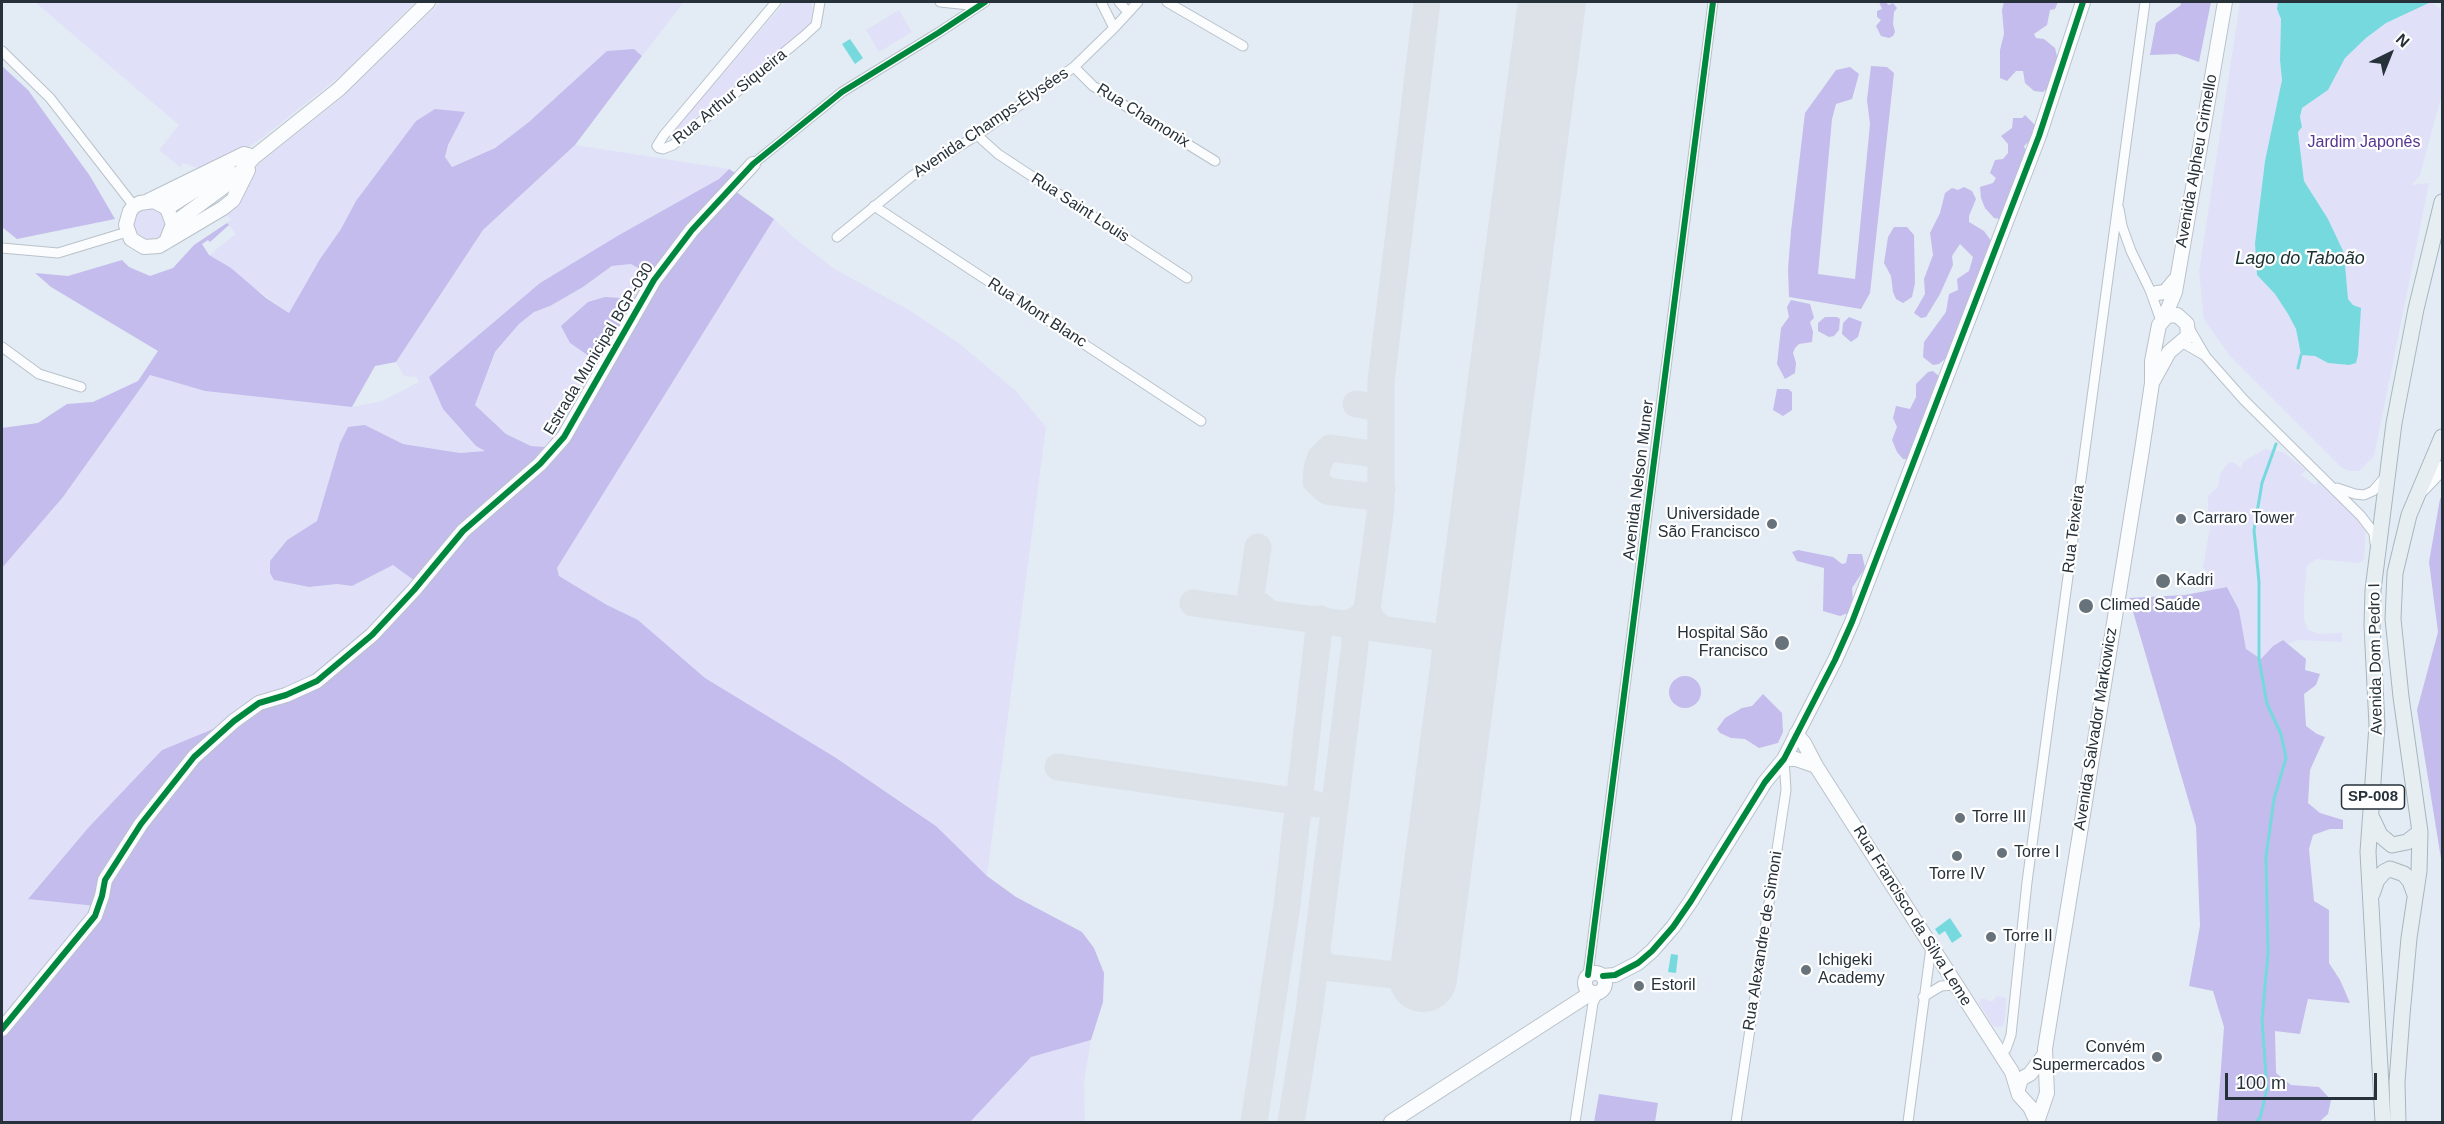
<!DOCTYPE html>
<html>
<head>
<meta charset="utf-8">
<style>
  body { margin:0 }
  #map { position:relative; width:2444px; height:1124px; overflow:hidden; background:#e3ecf4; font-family:Arial,sans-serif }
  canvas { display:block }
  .frame { position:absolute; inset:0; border:3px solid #26313a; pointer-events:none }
  .north { position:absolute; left:2360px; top:24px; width:60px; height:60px; -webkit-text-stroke:4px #fff; paint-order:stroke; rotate:43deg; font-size:16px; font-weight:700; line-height:24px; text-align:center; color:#26313a }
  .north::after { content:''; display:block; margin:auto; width:21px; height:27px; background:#26313a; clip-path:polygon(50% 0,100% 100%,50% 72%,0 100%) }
  .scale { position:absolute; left:2225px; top:1073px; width:152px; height:27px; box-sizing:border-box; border:3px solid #26313a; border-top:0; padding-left:8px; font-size:18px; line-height:21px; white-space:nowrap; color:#26313a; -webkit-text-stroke:4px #fff; paint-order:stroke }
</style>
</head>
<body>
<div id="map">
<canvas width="2444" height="1124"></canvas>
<div class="frame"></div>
<div class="north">N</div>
<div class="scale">100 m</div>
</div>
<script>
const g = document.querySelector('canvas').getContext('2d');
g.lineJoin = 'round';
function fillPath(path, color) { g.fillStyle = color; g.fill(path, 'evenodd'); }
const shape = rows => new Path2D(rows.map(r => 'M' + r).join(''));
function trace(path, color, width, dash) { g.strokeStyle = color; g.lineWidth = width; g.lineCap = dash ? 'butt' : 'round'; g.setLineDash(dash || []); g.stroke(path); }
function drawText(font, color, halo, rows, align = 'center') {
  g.font = font + ' Arial,sans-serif'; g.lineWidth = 4.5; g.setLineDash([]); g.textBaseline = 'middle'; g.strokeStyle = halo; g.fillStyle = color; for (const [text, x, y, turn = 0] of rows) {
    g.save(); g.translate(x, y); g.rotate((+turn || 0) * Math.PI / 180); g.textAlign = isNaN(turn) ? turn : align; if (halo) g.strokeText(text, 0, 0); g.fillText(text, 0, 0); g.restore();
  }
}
fillPath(shape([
  [35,2,415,2,345,72,262,138,244,150,201,169,182,163,181,168,159,150,179,125],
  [441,2,684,2,642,56,634,49,494,148,451,167,445,157,448,145,464,112,341,229,320,259,289,313,209,255,236,234,227,223,231,220,227,215,223,218,221,215,261,162,339,100],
  [785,2,811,2,813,9,810,25,670,138,670,134],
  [2240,2,2278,2,2277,9,2281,19,2280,60,2282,80,2265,161,2255,243,2257,275,2275,294,2288,314,2296,329,2299,348,2328,363,2349,365,2356,363,2353,305,2348,299,2344,253,2328,219,2304,181,2298,132,2302,127,2300,118,2302,108,2328,90,2345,57,2366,38,2386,23,2431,2,2442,11,2442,94,2420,175,2412,185,2429,183,2374,456,2359,471,2349,471,2342,468,2229,355,2204,319,2199,272],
  [899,10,912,32,879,52,866,30],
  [575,145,729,169,719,179,619,235,540,283,429,377,486,451,460,453,403,444,365,425,340,443,317,521,286,540,270,561,271,573,274,580,309,587,337,584,352,586,393,565,419,584,320,685,162,750,88,828,28,898,107,907,2,1034,2,568,63,497,150,375,205,391,352,407,382,401,419,382,416,377,404,376,396,362,483,230],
  '134 223a16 16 0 1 1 32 0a16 16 0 1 1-32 0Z',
  [774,219,791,235,833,268,909,310,960,344,1016,391,1046,427,987,876,936,826,896,798,705,678,638,620,607,605,559,576,557,568],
  [631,264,647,273,644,285,635,299,570,343,599,363,560,429,545,447,531,446,506,434,475,405,495,353,519,324,534,312,550,306,583,287,613,266],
  [2265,449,2283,452,2306,470,2301,475,2315,485,2319,480,2366,525,2364,560,2359,563,2316,559,2307,566,2304,598,2304,619,2308,630,2320,634,2342,633,2342,642,2298,640,2288,644,2282,640,2273,646,2261,659,2246,649,2239,610,2228,587,2205,591,2207,571,2203,568,2212,516,2208,515,2208,496,2218,487,2220,474,2228,463,2233,462,2241,469,2244,461],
  [1997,996,2006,998,2005,1020,2002,1026,1997,1027,1993,1026,1979,1003,1982,998,1992,1002],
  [1091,1040,1084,1082,1085,1122,970,1122,1031,1056]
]), '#e0e0f8');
fillPath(shape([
  [1879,2,1885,2,1889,5,1893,3,1897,8,1894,12,1893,24,1895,32,1893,36,1889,38,1881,36,1876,26,1881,20,1877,17,1877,11,1882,9],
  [2004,2,2058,2,2055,9,2050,10,2047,25,2034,34,2036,38,2044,39,2055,48,2059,65,2053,83,2043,92,2034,91,2025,83,2023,71,2016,71,2007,81,2000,78,2000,50,2004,34,2002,10],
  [2180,2,2211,2,2199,62,2177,54,2150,55,2156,23,2181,5],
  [634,49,642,56,575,145,483,230,396,362,375,366,352,407,205,391,150,375,63,497,2,568,2,428,38,423,67,404,93,402,138,381,158,351,51,287,35,273,68,276,122,260,129,267,150,276,173,268,194,245,227,223,229,225,210,242,208,240,202,244,209,255,231,268,266,298,289,313,320,259,341,229,356,201,416,121,435,109,465,112,448,145,445,157,452,167,495,148,529,122,607,51],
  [2,66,28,90,90,176,115,219,17,239,2,227],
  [1871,66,1887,67,1894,73,1870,293,1861,309,1789,297,1788,269,1791,231,1805,113,1836,70,1850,67,1859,74,1852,99,1836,104,1832,119,1818,274,1855,279,1870,124,1867,100],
  [2025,115,2037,127,2034,137,2024,146,2029,160,2001,219,1994,218,1985,208,1981,198,1980,187,1993,183,1996,178,1990,173,1995,160,2003,159,2008,153,2008,144,2001,136,2012,128,2013,118,2022,118],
  [729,169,745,179,735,191,774,219,557,568,559,576,607,605,638,620,705,678,836,758,936,826,987,876,1016,897,1082,932,1094,948,1104,973,1103,1002,1091,1040,1031,1057,970,1122,2,1122,2,1034,106,907,28,899,88,828,162,750,320,685,419,584,393,565,352,586,337,584,309,587,274,580,270,573,270,561,287,540,317,521,340,443,348,427,365,425,403,444,460,453,485,451,476,446,443,409,429,377,540,283,619,235,719,179],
  [631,264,647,273,644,285,635,299,605,297,588,302,561,326,570,343,599,363,560,429,545,447,531,446,506,434,475,405,495,352,519,324,534,312,550,306,583,287,612,266],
  [1964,187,1972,191,1976,199,1969,216,1969,222,1984,231,1992,242,1950,355,1939,364,1933,365,1923,357,1924,342,1946,312,1949,294,1958,290,1957,279,1969,271,1973,257,1960,244,1952,256,1953,265,1940,294,1926,317,1921,318,1914,313,1925,294,1924,279,1933,255,1930,233,1940,213,1945,193,1952,188,1958,190],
  [1894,227,1907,227,1914,235,1915,283,1912,297,1903,303,1896,299,1893,292,1891,276,1884,263,1888,237],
  [1791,300,1810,304,1814,318,1810,322,1813,332,1812,342,1799,344,1795,348,1793,353,1796,363,1795,373,1785,379,1777,364,1781,328,1789,317,1787,307],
  [1825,317,1837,317,1840,319,1839,330,1834,336,1829,337,1818,331,1818,323],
  [1849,317,1862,322,1858,337,1851,342,1842,334,1843,323],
  [1933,371,1941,378,1908,459,1903,459,1897,452,1892,440,1897,427,1893,418,1896,406,1910,409,1916,397,1916,384,1928,372],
  [1777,389,1788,389,1792,392,1792,410,1783,416,1773,410],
  [2442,496,2442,865,2417,710,2438,632,2429,562,2440,499],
  [1798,550,1833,557,1842,564,1846,563,1848,554,1862,554,1865,568,1852,588,1853,601,1848,613,1840,616,1823,611,1824,568,1797,561,1792,552],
  [2227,587,2239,610,2246,649,2261,659,2273,646,2283,640,2306,659,2305,670,2320,674,2316,685,2304,694,2306,726,2317,734,2325,737,2310,770,2308,803,2320,813,2343,820,2343,829,2330,829,2313,835,2309,849,2314,901,2329,910,2329,963,2340,980,2350,1003,2308,999,2300,1034,2275,1031,2276,1073,2291,1085,2319,1087,2331,1100,2328,1114,2319,1122,2217,1122,2224,1027,2213,991,2189,986,2200,926,2196,826,2129,598,2185,595],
  '1669 692a16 16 0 1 1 32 0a16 16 0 1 1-32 0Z',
  [1763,694,1782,713,1783,732,1778,743,1759,748,1745,739,1731,738,1720,733,1717,729,1725,718,1742,708,1752,706],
  [1599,1094,1658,1103,1655,1122,1594,1122]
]), '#c3bcec');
fillPath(shape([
  [2278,2,2431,2,2386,23,2366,38,2345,58,2328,90,2302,108,2300,117,2302,127,2298,132,2304,181,2328,219,2344,253,2348,299,2353,305,2361,308,2358,355,2356,363,2349,365,2328,363,2315,356,2301,355,2296,329,2288,314,2275,294,2257,275,2255,243,2265,161,2282,80,2280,60,2281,19,2277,9],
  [850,39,863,58,855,64,842,44],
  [1950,918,1962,936,1952,943,1945,931,1939,935,1935,929],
  [1671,954,1678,955,1676,973,1668,972]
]), '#76d9de');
trace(shape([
  [2298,368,2301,355],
  [2256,1122,2260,1118,2267,1089,2262,1020,2268,954,2266,857,2274,799,2286,758,2281,734,2267,704,2259,659,2259,582,2254,530,2262,483,2276,444]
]), '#76d9de', 3);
trace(shape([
  [1356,404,1374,407,1381,400],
  [1381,446,1373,454,1330,448,1321,457,1317,468,1316,481,1327,491,1373,497,1382,489],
  [1258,547,1251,595,1255,602,1268,612],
  [1193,603,1453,639,1465,634,1469,629],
  [1381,628,1372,621,1367,609,1381,507,1381,381,1427,2],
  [1058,767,1315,804],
  [1317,953,1323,967,1423,978],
  [1254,1122,1287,905,1320,619],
  [1291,1122,1309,1012,1355,644,1354,634,1349,623,1360,618,1367,609]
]), '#dce2e8', 27);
trace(shape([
  [1423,978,1552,2]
]), '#dce2e8', 68);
const street = shape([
  [776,2,664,135,657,146,659,148,663,149,673,145,804,36,816,25,820,2],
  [940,2,979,6],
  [1101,2,1114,28],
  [1119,2,1128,12],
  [1167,2,1243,46],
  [2,51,50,98,134,206],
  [1074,67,1093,86,1215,161],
  [977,135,998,154,1187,278],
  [753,164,842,92,938,33,985,2],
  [874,206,1201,421],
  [2119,209,2122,226,2131,251,2150,290,2161,321],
  [837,237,912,176,977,135,1074,67,1114,28,1138,2],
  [2,248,58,253,127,232],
  [2189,328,2206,357,2244,400,2361,516,2374,533,2375,543],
  [2183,343,2204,355],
  [2,347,39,374,81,387],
  [2337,488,2355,494,2364,495,2373,491,2386,476],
  [1588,975,1713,2],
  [1923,997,1941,986,1955,985],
  [2000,1054,2006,1049,2011,1035,2027,882,2145,2],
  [1575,1122,1593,1003,1598,993],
  [1736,1122,1786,790,1784,759],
  [1908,1122,1931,947]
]);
const secondary = shape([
  [148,201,244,154,254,157],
  [167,208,228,169],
  [173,224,234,179,254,157,339,89,428,2],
  [166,242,173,224,167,208,154,201,140,203,134,206,130,211,126,225,131,239,144,247,159,246,223,208,233,200,248,170],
  [2157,293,2165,292,2176,279],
  [2164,318,2175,292,2225,2],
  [2421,490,2442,468],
  [1796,734,1804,743,1816,766,2012,1072,2019,1095,2030,1107,2037,1122],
  [1784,759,1796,759,1816,766],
  '1585 983a10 10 0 1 1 20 0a10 10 0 1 1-20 0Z',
  [1603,976,1615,975,1638,963,1652,951,1673,927,1691,901,1765,782,1784,759,1835,660,1852,622,2039,136,2083,2],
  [2,1029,95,916,102,896,105,880,141,824,194,757,234,721,259,703,286,695,317,681,372,635,414,590,463,531,540,464,564,437,654,280,692,230,753,164],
  [2018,1089,2021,1079,2030,1074,2045,1054],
  [1391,1122,1591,993],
  [2037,1122,2047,1093,2045,1049,2142,450,2152,383,2152,361,2159,325,2167,316,2177,315,2187,324,2188,336,2169,352,2152,383]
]);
const primary = shape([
  [2371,816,2380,835,2392,845,2407,842,2420,832],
  [2372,894,2377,880,2384,872,2390,869,2404,874,2410,881,2415,895],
  [2383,1122,2368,852,2377,725,2372,626,2373,590,2394,423,2416,309,2442,202],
  [2398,1122,2397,1082,2402,1015,2409,938,2419,871,2420,832,2401,697,2393,619,2395,573,2409,515,2442,437]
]);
trace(street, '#b9c2ca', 11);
trace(secondary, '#b9c2ca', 16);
trace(primary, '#a6b6be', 17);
trace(street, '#fbfcfd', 9);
trace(secondary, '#fbfcfd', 14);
trace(primary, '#e6eef1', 15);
trace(shape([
  [1588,975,1713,2],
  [1603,976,1615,975,1638,963,1652,951,1673,927,1691,901,1765,782,1784,759,1835,660,1852,622,2039,136,2083,2],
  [2,1029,95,916,102,896,105,880,141,824,194,757,234,721,259,703,286,695,317,681,372,635,414,590,463,531,540,464,564,437,654,280,692,230,753,164,842,92,938,33,985,2]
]), '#00873e', 6);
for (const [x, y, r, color] of [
  [2181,519,6,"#68727b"],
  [1772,524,6,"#68727b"],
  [2163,581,8,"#68727b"],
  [2086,606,8,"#68727b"],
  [1782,643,8,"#68727b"],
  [1960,818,6,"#68727b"],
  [2002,853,6,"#68727b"],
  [1957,856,6,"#68727b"],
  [1991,937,6,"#68727b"],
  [1806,970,6,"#68727b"],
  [1639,986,6,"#68727b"],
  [2157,1057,6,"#68727b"]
]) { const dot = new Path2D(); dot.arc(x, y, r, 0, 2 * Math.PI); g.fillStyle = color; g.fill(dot); trace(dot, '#fff', 2); }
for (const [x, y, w] of [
  [2373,797,63]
]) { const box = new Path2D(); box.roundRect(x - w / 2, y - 12, w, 24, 4.5); g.fillStyle = '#fff'; g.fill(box); trace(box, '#26313a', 1.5); }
drawText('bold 15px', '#26313a', null, [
  ["SP-008",2373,797]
]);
drawText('16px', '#26313a', '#fff', [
  ["Rua Arthur Siqueira",730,97,-39],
  ["Rua Chamonix",1143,116,32],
  ["Avenida Champs-Élysées",991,123,-34],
  ["Avenida Alpheu Grimello",2197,161,-80],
  ["Rua Saint Louis",1080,208,33],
  ["Rua Mont Blanc",1037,313,33],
  ["Estrada Municipal BGP-030",599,349,-59],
  ["Avenida Nelson Muner",1639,480,-83],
  ["Rua Teixeira",2074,529,-83],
  ["Avenida Dom Pedro I",2376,659,-91],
  ["Avenida Salvador Markowicz",2096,729,-81],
  ["Rua Francisco da Silva Leme",1912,916,58],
  ["Rua Alexandre de Simoni",1763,941,-81]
]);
drawText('16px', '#543592', '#fff', [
  ["Jardim Japonês",2364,143]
]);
drawText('16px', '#26313a', '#fff', [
  ["Universidade",1760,515,"right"],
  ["São Francisco",1760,533,"right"],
  ["Carraro Tower",2193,519],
  ["Kadri",2176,581],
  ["Climed Saúde",2100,606],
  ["Hospital São",1768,634,"right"],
  ["Francisco",1768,652,"right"],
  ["Torre III",1972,818],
  ["Torre I",2014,853],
  ["Torre IV",1957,875,"center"],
  ["Torre II",2003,937],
  ["Ichigeki",1818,961],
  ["Academy",1818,979],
  ["Estoril",1651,986],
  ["Convém",2145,1048,"right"],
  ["Supermercados",2145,1066,"right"]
], 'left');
drawText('italic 18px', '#182f2f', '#fff', [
  ["Lago do Taboão",2300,259]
]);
</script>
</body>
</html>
